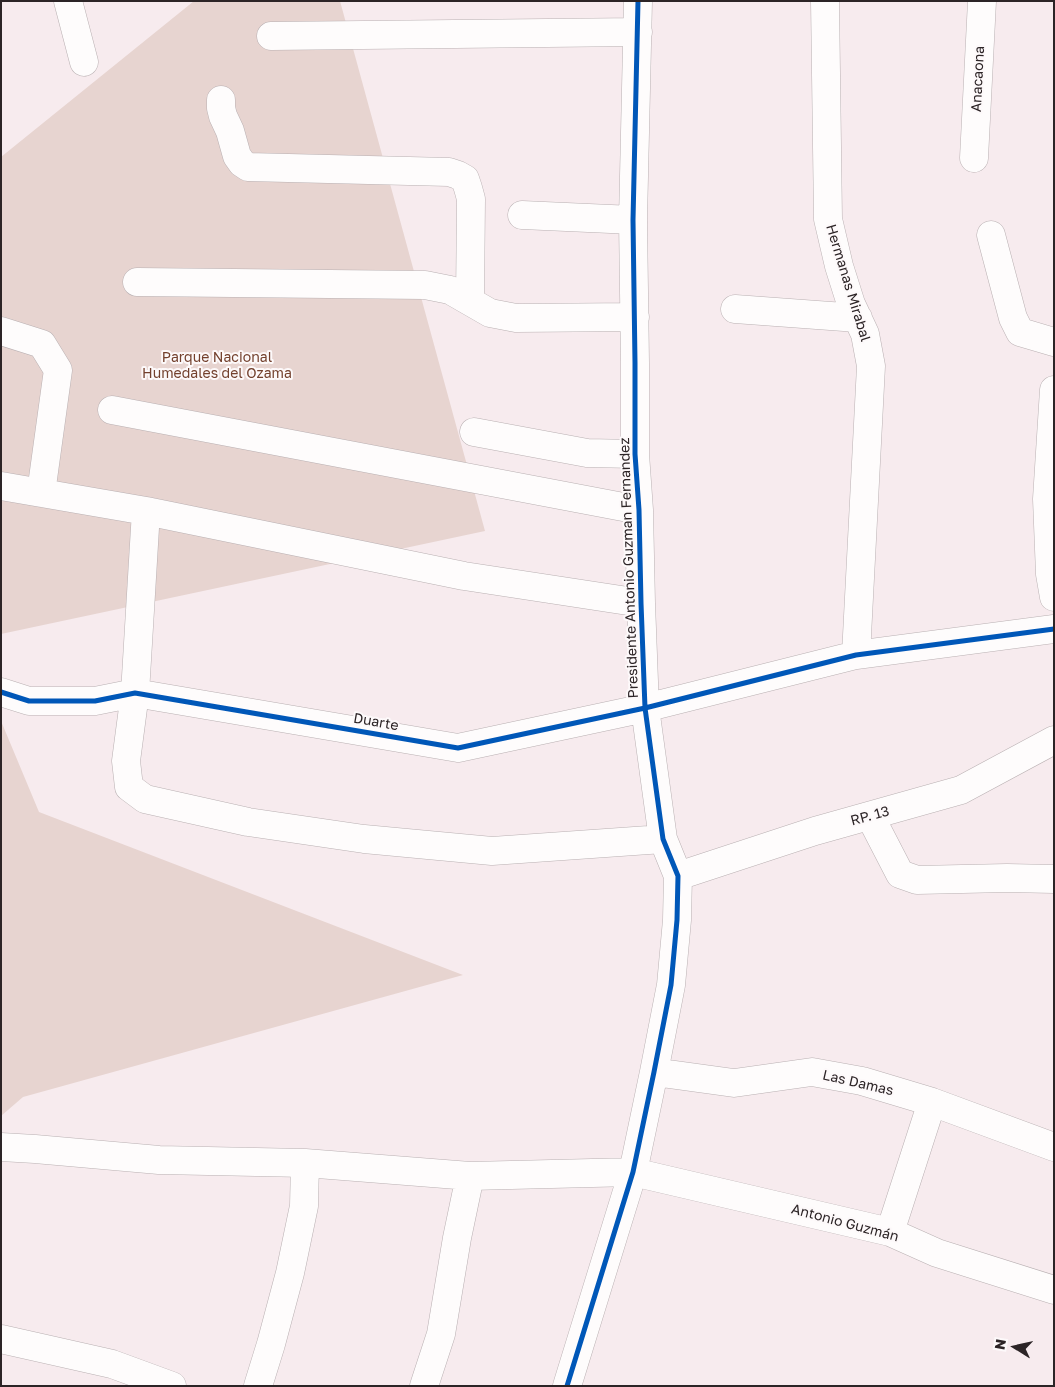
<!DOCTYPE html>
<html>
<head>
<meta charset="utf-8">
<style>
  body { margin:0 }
  #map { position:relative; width:1055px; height:1387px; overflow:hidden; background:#f7ebee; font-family:"Golos Text",sans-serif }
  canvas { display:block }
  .frame { position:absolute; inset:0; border:2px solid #2c2426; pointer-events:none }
  .north { position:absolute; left:990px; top:1322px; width:50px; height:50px; -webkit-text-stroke:4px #fdf9fa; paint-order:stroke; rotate:280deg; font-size:14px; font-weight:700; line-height:20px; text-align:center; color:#2c2426 }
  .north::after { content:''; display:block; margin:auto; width:18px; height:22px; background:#2c2426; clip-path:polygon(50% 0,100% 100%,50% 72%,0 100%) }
</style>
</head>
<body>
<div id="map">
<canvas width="1055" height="1387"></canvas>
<div class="frame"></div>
<div class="north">N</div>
</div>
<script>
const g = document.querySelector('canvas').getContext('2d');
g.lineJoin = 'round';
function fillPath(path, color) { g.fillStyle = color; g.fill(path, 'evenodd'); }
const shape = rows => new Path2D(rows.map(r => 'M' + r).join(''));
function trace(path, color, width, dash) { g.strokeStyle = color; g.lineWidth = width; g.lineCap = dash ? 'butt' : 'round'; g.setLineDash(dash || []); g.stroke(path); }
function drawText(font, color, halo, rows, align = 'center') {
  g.font = font + ' "Golos Text",sans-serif'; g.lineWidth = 4; g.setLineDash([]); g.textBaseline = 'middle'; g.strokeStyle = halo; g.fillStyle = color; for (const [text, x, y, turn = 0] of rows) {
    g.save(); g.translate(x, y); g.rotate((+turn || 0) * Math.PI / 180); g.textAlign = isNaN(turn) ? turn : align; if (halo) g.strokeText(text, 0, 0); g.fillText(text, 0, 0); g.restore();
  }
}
fillPath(shape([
  [194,1,340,1,485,531,1,634,1,157],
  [1,721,39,812,463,975,23,1097,1,1116]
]), '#e7d4d0');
const minor = shape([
  [68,1,84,62],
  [825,1,828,219,839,266,851,304,865,334,871,366,856,655],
  [271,36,638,32],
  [221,100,221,108,223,116,230,131,237,156,242,163,248,167,449,172,458,175,465,179,468,188,471,199,470,301],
  [974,158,982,1],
  [522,215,633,220],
  [991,235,1013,318,1020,332,1054,342],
  [137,282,425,285,450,290,490,313,516,318,635,317],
  [735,309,858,318],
  [1,331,42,344,58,370,41,493],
  [1054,390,1047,499,1050,574,1054,597],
  [112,410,639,510],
  [474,432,587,453,635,454],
  [1,486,146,511,464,576,641,603],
  [146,511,135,693,126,761,129,787,145,799,248,822,364,839,492,851,663,839],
  [1,692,29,701,95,701,135,693,458,748,645,708,856,655,1054,629],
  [870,816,900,874,917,880,1007,878,1054,879],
  [678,876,815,831,961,790,1054,740],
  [654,1072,734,1083,812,1072,862,1081,932,1102,1054,1147],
  [1,1147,35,1149,159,1160,305,1163,470,1176,633,1172,890,1232,937,1253,1054,1290],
  [890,1232,932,1102],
  [1,1339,112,1364,172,1386],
  [258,1386,271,1344,290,1273,304,1206,305,1163],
  [424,1386,441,1334,457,1238,470,1176],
  [567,1386,633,1172,654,1072,671,985,677,920,678,876,663,839,645,708,641,603,639,510,635,454,635,363,633,220,638,1]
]);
trace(minor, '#b9b0b2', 29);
trace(minor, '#fefcfc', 28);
trace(shape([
  [1,692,29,701,95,701,135,693,458,748,645,708,856,655,1054,629],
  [567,1386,633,1172,654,1072,671,985,677,920,678,876,663,839,645,708,641,603,639,510,635,454,635,363,633,220,638,1]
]), '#0057b8', 5);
drawText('14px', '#2c2426', '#fdf9fa', [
  ["Anacaona",978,79,-87],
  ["Hermanas Mirabal",848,283,73],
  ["Presidente Antonio Guzman Fernandez",629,568,-92],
  ["Duarte",376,722,10],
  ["RP. 13",870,816,-15],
  ["Las Damas",858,1083,13],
  ["Antonio Guzmán",845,1223,15]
]);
drawText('14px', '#73402d', '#fdf9fa', [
  ["Parque Nacional",217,358],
  ["Humedales del Ozama",217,374]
]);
</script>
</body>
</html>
